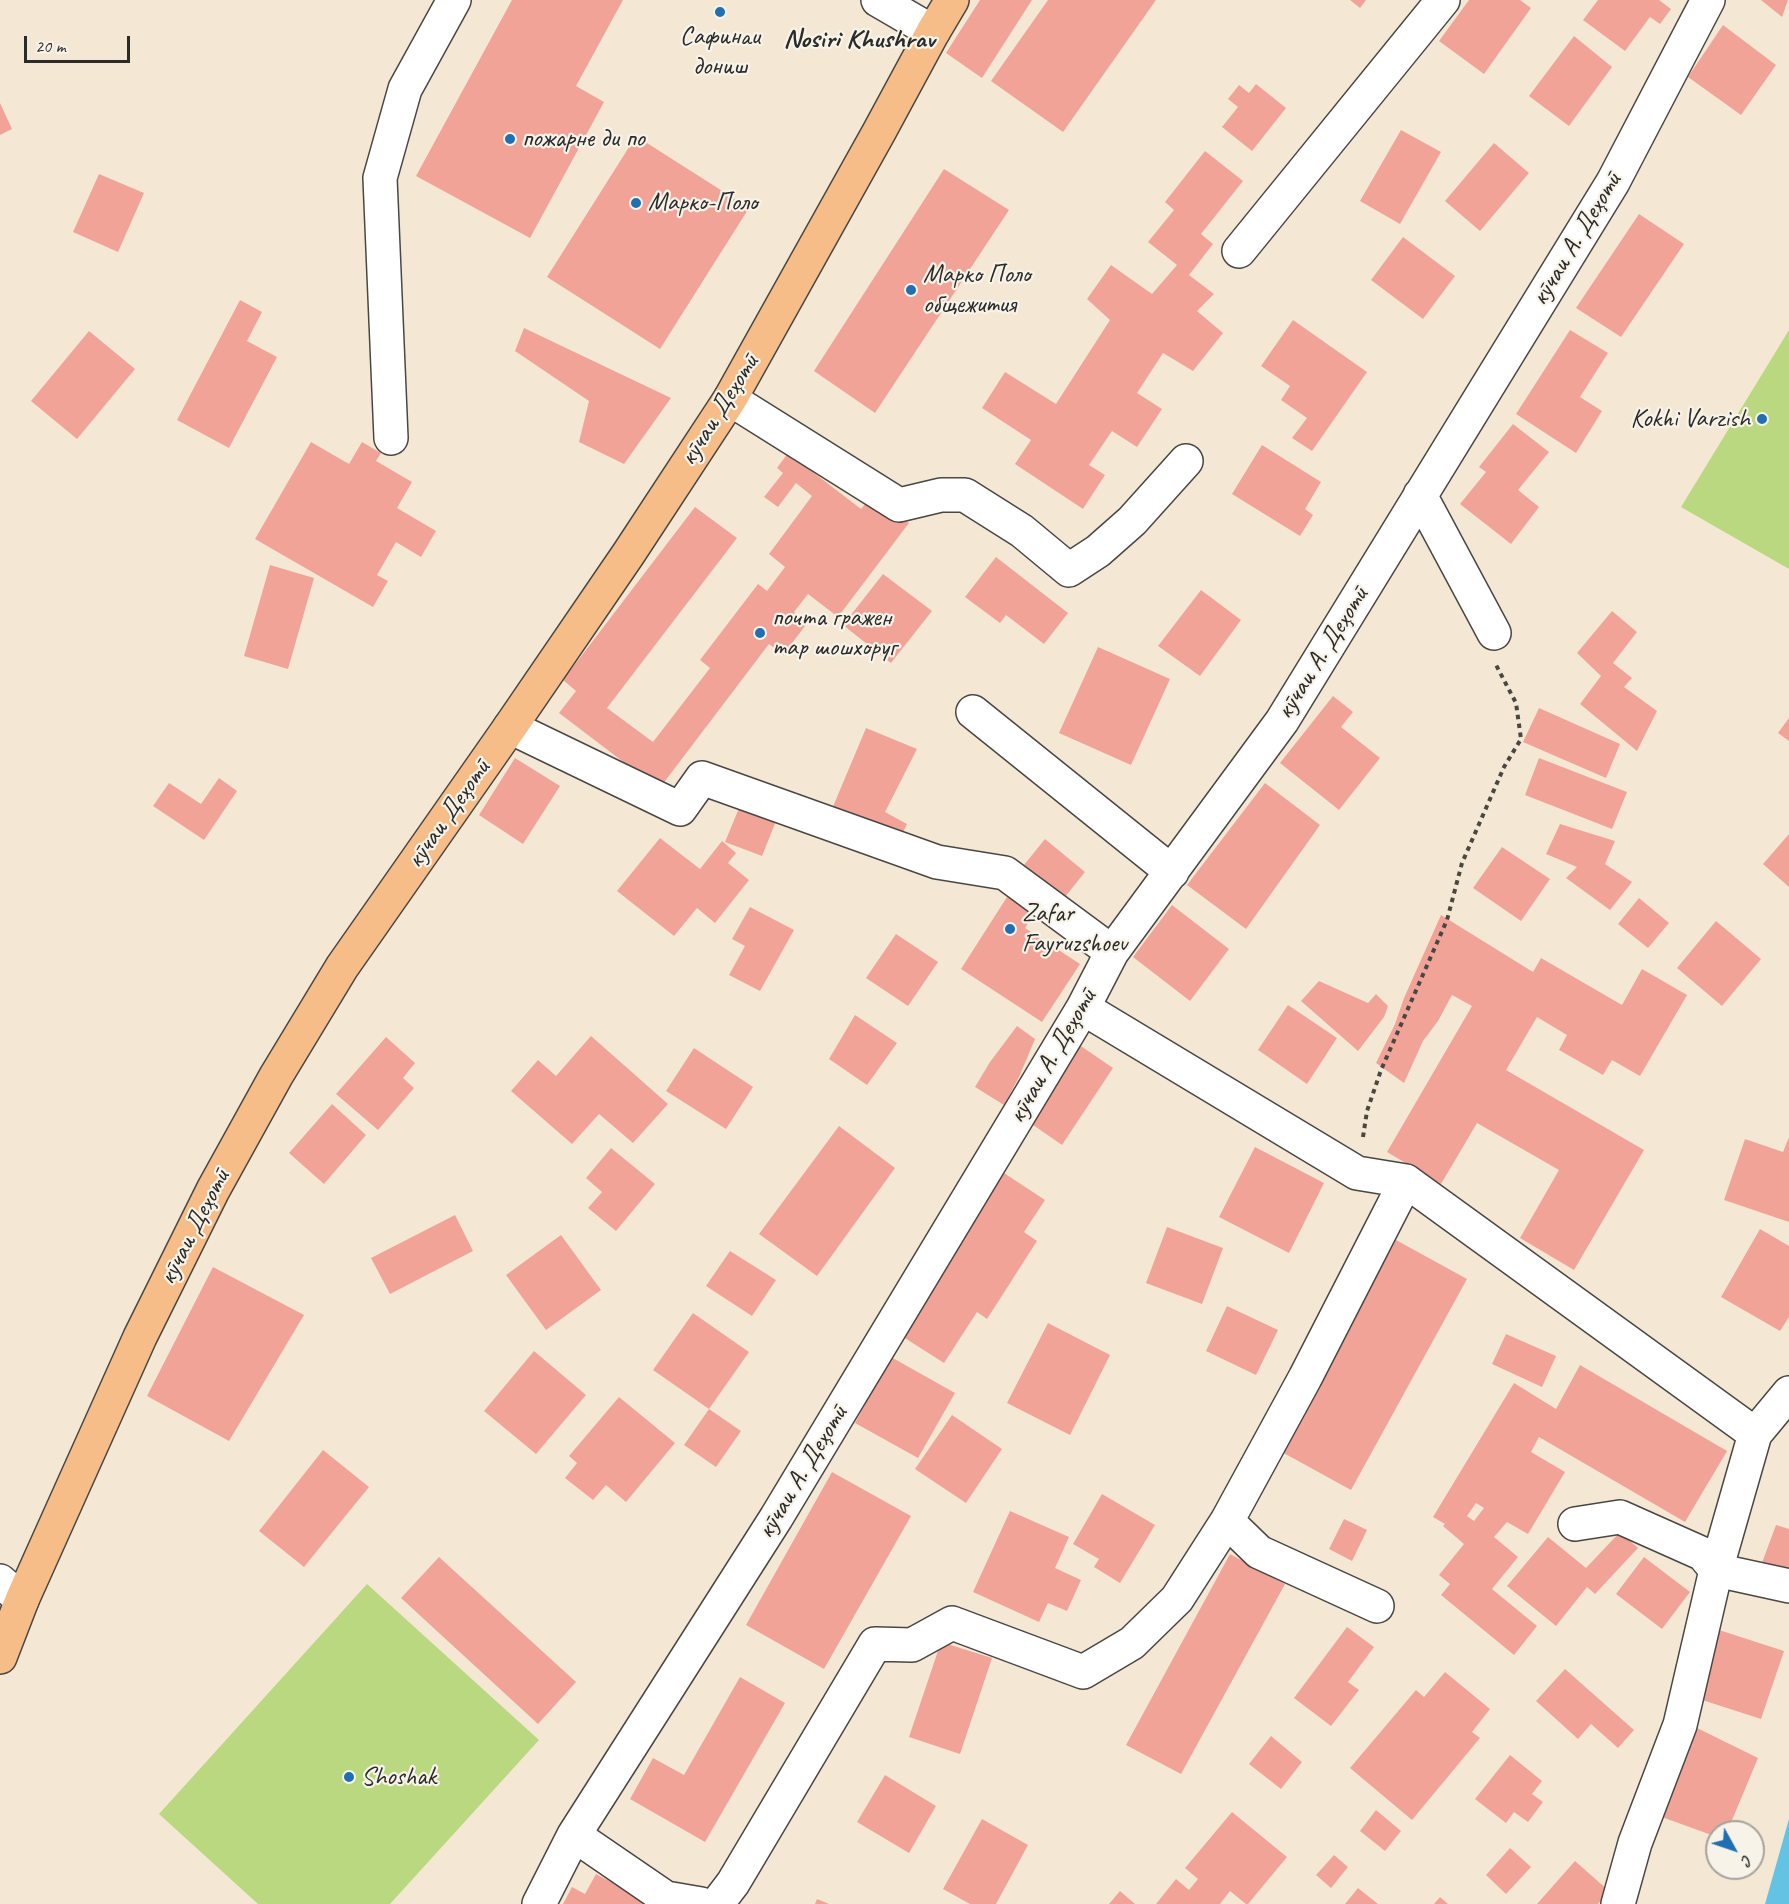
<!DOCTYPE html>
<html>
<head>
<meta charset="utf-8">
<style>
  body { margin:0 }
  #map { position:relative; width:1789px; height:1904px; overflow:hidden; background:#f4e8d4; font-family:Caveat,sans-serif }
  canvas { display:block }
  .north { position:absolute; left:1705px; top:1820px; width:60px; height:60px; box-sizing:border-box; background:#f7f3e8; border:2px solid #a5a39c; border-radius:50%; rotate:130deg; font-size:16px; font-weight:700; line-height:24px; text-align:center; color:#2b2b2b }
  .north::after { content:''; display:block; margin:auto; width:21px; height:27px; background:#1f6fb2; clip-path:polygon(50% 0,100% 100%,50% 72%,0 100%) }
  .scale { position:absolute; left:24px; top:36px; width:106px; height:27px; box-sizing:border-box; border:3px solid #2b2b2b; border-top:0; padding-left:8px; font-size:18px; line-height:21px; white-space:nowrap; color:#2b2b2b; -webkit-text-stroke:4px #f7f3e8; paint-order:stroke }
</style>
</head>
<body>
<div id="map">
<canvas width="1789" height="1904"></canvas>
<div class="north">С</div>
<div class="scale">20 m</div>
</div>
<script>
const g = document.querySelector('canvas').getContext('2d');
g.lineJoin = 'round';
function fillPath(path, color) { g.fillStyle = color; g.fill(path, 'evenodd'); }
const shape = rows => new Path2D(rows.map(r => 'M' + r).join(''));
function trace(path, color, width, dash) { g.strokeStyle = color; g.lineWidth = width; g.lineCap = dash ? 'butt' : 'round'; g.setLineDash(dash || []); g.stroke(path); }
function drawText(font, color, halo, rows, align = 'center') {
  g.font = font + ' Caveat,sans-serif'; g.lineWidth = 4.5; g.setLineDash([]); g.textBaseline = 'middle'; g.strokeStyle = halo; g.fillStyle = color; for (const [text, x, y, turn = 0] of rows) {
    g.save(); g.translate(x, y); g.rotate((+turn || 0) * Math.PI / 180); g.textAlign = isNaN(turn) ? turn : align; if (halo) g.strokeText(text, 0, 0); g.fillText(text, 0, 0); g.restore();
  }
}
fillPath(shape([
  [1789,330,1789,569,1681,507],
  [367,1584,539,1740,390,1904,258,1904,159,1814]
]), '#b9d87f');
fillPath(shape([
  [1789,1819,1789,1904,1765,1904]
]), '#64c3e3');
fillPath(shape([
  [512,0,623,0,576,86,604,102,530,238,416,176],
  [980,0,1032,0,982,78,946,53],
  [1048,0,1156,0,1063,132,991,81],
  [1350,0,1366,0,1360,8],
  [1469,0,1520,0,1531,8,1484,74,1439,41],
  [1598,0,1659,0,1671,9,1660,24,1650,17,1625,51,1583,20],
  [1761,0,1788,0,1782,17],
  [1723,25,1776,65,1741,115,1688,77],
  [1574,36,1612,67,1569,126,1529,96],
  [1256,84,1286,108,1252,151,1222,127,1238,107,1228,99,1239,85,1249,93],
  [0,103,12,129,0,135],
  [1401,130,1441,152,1400,224,1360,201],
  [636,136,749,208,660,349,547,277],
  [1494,143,1529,173,1480,231,1445,201],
  [1205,151,1243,181,1201,234,1213,244,1189,275,1214,294,1197,311,1223,333,1193,371,1163,353,1137,393,1162,409,1137,447,1112,431,1089,465,1105,475,1083,509,1015,464,1031,440,982,408,1005,372,1056,404,1110,320,1087,299,1111,265,1152,294,1177,265,1148,242,1174,210,1165,202],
  [944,169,1009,210,875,413,814,371],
  [99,174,144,193,118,252,73,232],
  [1639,214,1684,244,1621,337,1576,308],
  [1403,237,1455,276,1423,319,1371,280],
  [240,300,262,312,247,341,277,357,229,448,177,420],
  [1293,320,1367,372,1312,451,1292,438,1307,418,1281,400,1290,386,1261,366],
  [524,328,671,398,624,464,579,442,589,401,515,351],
  [1570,330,1608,353,1580,397,1602,411,1576,453,1516,414],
  [89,331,135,369,77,439,31,401],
  [1513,424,1549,452,1518,490,1539,507,1511,544,1460,504,1486,472,1479,467],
  [311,442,349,464,362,442,381,453,376,461,412,482,397,508,436,531,421,557,396,542,377,575,388,581,373,607,255,539],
  [1262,445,1321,482,1305,509,1313,515,1300,536,1232,494],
  [788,453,861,509,872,496,909,523,838,617,808,594,794,612,808,622,783,655,769,644,659,789,559,713,576,691,563,680,695,507,737,538,607,708,653,742,710,668,700,660,758,584,767,591,785,567,769,554,812,496,796,483,778,507,764,497,783,473,777,468],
  [996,557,1068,613,1044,644,1006,615,1000,623,965,597],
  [270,565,314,578,288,669,244,656],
  [883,574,932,611,891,663,843,625],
  [1201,590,1241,620,1200,676,1158,646],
  [1612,611,1637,632,1613,663,1632,678,1624,687,1657,711,1637,751,1580,704,1601,676,1577,653],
  [1098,647,1170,679,1131,765,1059,733],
  [1333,696,1353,712,1341,727,1380,758,1339,810,1280,763],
  [1539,708,1620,744,1606,778,1523,742],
  [1789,718,1789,741,1778,733],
  [866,728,917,749,885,812,907,824,896,847,832,809],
  [515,758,560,786,523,844,479,815],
  [1539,758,1627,792,1612,829,1525,795],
  [219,778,237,791,204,840,153,806,169,783,201,804],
  [1265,783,1320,825,1246,929,1187,885],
  [744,796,780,811,762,856,725,842],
  [1560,824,1615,841,1605,864,1632,882,1610,910,1566,878,1577,867,1546,854],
  [1789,834,1789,887,1763,864],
  [660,838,700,869,722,841,736,853,728,863,749,880,715,923,697,908,674,936,617,891],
  [1045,839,1085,872,1065,897,1024,865],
  [1502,847,1550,879,1521,921,1473,888],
  [1014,886,1040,903,1025,928,1080,964,1042,1022,961,969],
  [1639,898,1669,923,1648,948,1618,924],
  [1172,905,1229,949,1190,1001,1133,957],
  [750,907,794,930,760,991,729,975,745,946,732,939],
  [1441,915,1533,972,1541,958,1622,1005,1642,969,1687,995,1640,1076,1612,1060,1603,1075,1559,1050,1567,1035,1537,1017,1506,1070,1644,1150,1574,1270,1520,1238,1559,1170,1477,1123,1441,1184,1387,1152,1472,1006,1452,995,1438,1021,1423,1041,1404,1083,1376,1063,1395,1024,1404,998],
  [1716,921,1761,959,1722,1006,1677,968],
  [896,934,938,962,908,1006,866,978],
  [1319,981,1368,1003,1376,994,1388,1006,1384,1017,1358,1051,1301,1001],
  [1288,1005,1337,1038,1307,1084,1258,1050],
  [855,1015,897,1043,867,1085,829,1059],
  [1017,1026,1035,1039,1019,1077,1004,1105,975,1087,990,1062],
  [591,1036,668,1104,633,1143,599,1114,572,1144,511,1091,538,1060,556,1076],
  [386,1037,415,1063,403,1078,414,1088,378,1130,336,1094],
  [1075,1042,1113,1068,1062,1145,1023,1118],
  [694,1048,753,1087,726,1129,666,1091],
  [332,1104,366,1135,324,1184,289,1153],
  [839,1126,895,1168,817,1276,759,1234],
  [1789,1137,1789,1222,1724,1200,1745,1139,1783,1152],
  [1255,1147,1324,1183,1289,1253,1219,1217],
  [611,1148,655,1184,616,1231,588,1208,602,1192,586,1178],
  [1004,1173,1045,1200,1024,1232,1037,1241,987,1319,977,1312,944,1363,900,1335],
  [455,1215,473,1251,390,1294,371,1258],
  [1167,1227,1223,1248,1202,1304,1146,1283],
  [1760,1229,1789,1246,1789,1317,1780,1331,1721,1297],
  [561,1235,601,1290,546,1330,506,1275],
  [1396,1240,1467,1279,1351,1490,1280,1451],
  [730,1251,776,1280,752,1316,706,1286],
  [213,1267,304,1315,229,1441,147,1396],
  [1227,1306,1278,1330,1256,1375,1206,1351],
  [693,1313,749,1352,709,1409,653,1370],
  [1048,1323,1110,1355,1070,1435,1007,1403],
  [1506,1334,1556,1356,1542,1387,1492,1364],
  [534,1351,586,1395,536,1454,484,1411],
  [891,1357,955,1393,918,1458,855,1423],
  [1580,1365,1727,1451,1685,1522,1539,1437,1531,1452,1565,1472,1528,1534,1507,1522,1494,1537,1518,1557,1492,1589,1537,1626,1514,1655,1441,1595,1450,1584,1439,1575,1464,1544,1443,1526,1445,1524,1433,1517,1514,1383,1556,1409],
  [1476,1503,1484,1508,1474,1521,1467,1516],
  [619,1397,675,1443,626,1502,606,1485,593,1500,565,1478,577,1463,569,1456],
  [709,1409,741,1431,716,1467,684,1445],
  [952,1415,1002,1449,966,1503,915,1469],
  [323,1450,369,1487,304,1567,259,1531],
  [832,1472,911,1516,824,1669,746,1625],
  [1102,1494,1155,1525,1120,1583,1094,1567,1099,1559,1073,1544],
  [1010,1511,1069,1537,1055,1568,1081,1580,1067,1611,1048,1603,1039,1622,973,1592],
  [1344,1519,1367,1530,1352,1561,1329,1549],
  [1776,1525,1789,1529,1789,1578,1760,1568],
  [1620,1532,1638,1548,1595,1594,1587,1587,1556,1626,1507,1586,1548,1537,1586,1568],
  [1230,1554,1285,1584,1181,1774,1126,1745],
  [439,1557,576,1682,538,1724,401,1598],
  [1644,1557,1690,1592,1662,1629,1616,1594],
  [1347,1627,1374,1647,1348,1682,1359,1690,1331,1726,1294,1698],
  [1719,1630,1784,1651,1761,1719,1696,1698],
  [941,1642,992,1658,960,1754,909,1737],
  [1565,1669,1634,1730,1618,1748,1591,1724,1578,1739,1536,1701],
  [1445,1672,1490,1709,1472,1732,1480,1738,1412,1820,1350,1768,1416,1690,1424,1697],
  [740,1677,785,1703,705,1842,630,1799,653,1758,684,1775],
  [1691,1725,1758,1758,1727,1832,1717,1832,1717,1837,1659,1816],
  [1271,1736,1302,1762,1281,1789,1249,1764],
  [1510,1755,1542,1781,1532,1794,1543,1802,1528,1822,1514,1812,1506,1823,1475,1799],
  [885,1775,936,1806,909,1853,857,1822],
  [1376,1810,1401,1831,1385,1851,1360,1831],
  [1232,1812,1287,1857,1248,1904,1246,1904,1230,1891,1220,1904,1156,1904,1176,1879,1189,1890,1198,1879,1185,1868],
  [982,1819,1028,1845,996,1904,970,1904,943,1889],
  [1510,1848,1531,1867,1506,1894,1486,1875],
  [1334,1855,1348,1867,1331,1888,1316,1875],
  [1575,1861,1609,1891,1598,1904,1537,1904],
  [596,1874,653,1904,563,1904,572,1887,585,1894],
  [1358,1888,1378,1904,1345,1904],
  [1120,1891,1135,1904,1109,1904],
  [1440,1897,1448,1904,1434,1904],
  [817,1899,829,1904,815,1904]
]), '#f2a397');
const minor = shape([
  [878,0,933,32],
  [1239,251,1443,0],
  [730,399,899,505,941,495,965,495,1022,531,1069,570,1098,551,1132,521,1186,461],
  [391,438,380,178,405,89,454,0],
  [1420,495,1494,633],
  [973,712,1172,872],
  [510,727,680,809,702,778,937,862,1005,873,1112,952],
  [1083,1008,1357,1173,1406,1181,1755,1434],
  [1227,1521,1259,1552,1377,1606],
  [1575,1524,1620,1517,1703,1554,1716,1570,1789,1586],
  [0,1581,22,1600],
  [574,1835,666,1898,701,1904],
  [539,1904,574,1835,776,1518,1083,1008,1112,952,1282,721,1613,182,1708,0],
  [717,1904,733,1883,875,1644,912,1645,952,1623,1083,1672,1132,1643,1177,1599,1227,1521,1305,1378,1406,1181],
  [1618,1904,1635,1843,1680,1725,1716,1570,1755,1434,1789,1393]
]);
const major = shape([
  [0,1657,22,1600,140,1337,213,1190,276,1076,342,967,510,727,629,553,730,399,879,132,933,32,952,0]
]);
trace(minor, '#494744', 36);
trace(major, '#494744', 36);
trace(shape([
  [1363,1137,1367,1111,1381,1070,1447,920,1462,863,1504,767,1521,739,1516,703,1496,665]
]), '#494744', 4, [4.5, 4.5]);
trace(minor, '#fff', 33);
trace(major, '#f7bd88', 33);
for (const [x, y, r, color] of [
  [720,12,6,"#1f6fb2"],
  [510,139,6,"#1f6fb2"],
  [636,203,6,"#1f6fb2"],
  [911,290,6,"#1f6fb2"],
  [1762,419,6,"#1f6fb2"],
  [760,633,6,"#1f6fb2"],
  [1010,929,6,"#1f6fb2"],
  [349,1777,6,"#1f6fb2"]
]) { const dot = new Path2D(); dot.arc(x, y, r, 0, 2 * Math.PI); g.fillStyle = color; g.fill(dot); trace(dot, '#f7f3e8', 2); }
drawText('26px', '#2b2b2b', '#f7f3e8', [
  ["Сафинаи",720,37,"center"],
  ["дониш",720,67,"center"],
  ["пожарне ди по",522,139],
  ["Марко-Поло",648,203],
  ["Марко Поло",923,275],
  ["общежития",923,305],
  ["Kokhi Varzish",1750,419,"right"],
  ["почта гражен",772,618],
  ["тар шошхоруг",772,648],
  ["Zafar",1022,914],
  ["Fayruzshoev",1022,944],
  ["Shoshak",361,1777]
], 'left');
drawText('26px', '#2b2b2b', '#f7f3e8', [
  ["кӯчаи А. Деҳотӣ",1577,239,-59],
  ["кӯчаи Деҳотӣ",720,410,-58],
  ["кӯчаи А. Деҳотӣ",1323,653,-58],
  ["кӯчаи Деҳотӣ",449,814,-55],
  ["кӯчаи А. Деҳотӣ",1053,1056,-60],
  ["кӯчаи Деҳотӣ",195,1227,-63],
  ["кӯчаи А. Деҳотӣ",803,1472,-59]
]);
drawText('bold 27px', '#2b2b2b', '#f7f3e8', [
  ["Nosiri Khushrav",859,40]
]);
</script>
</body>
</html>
